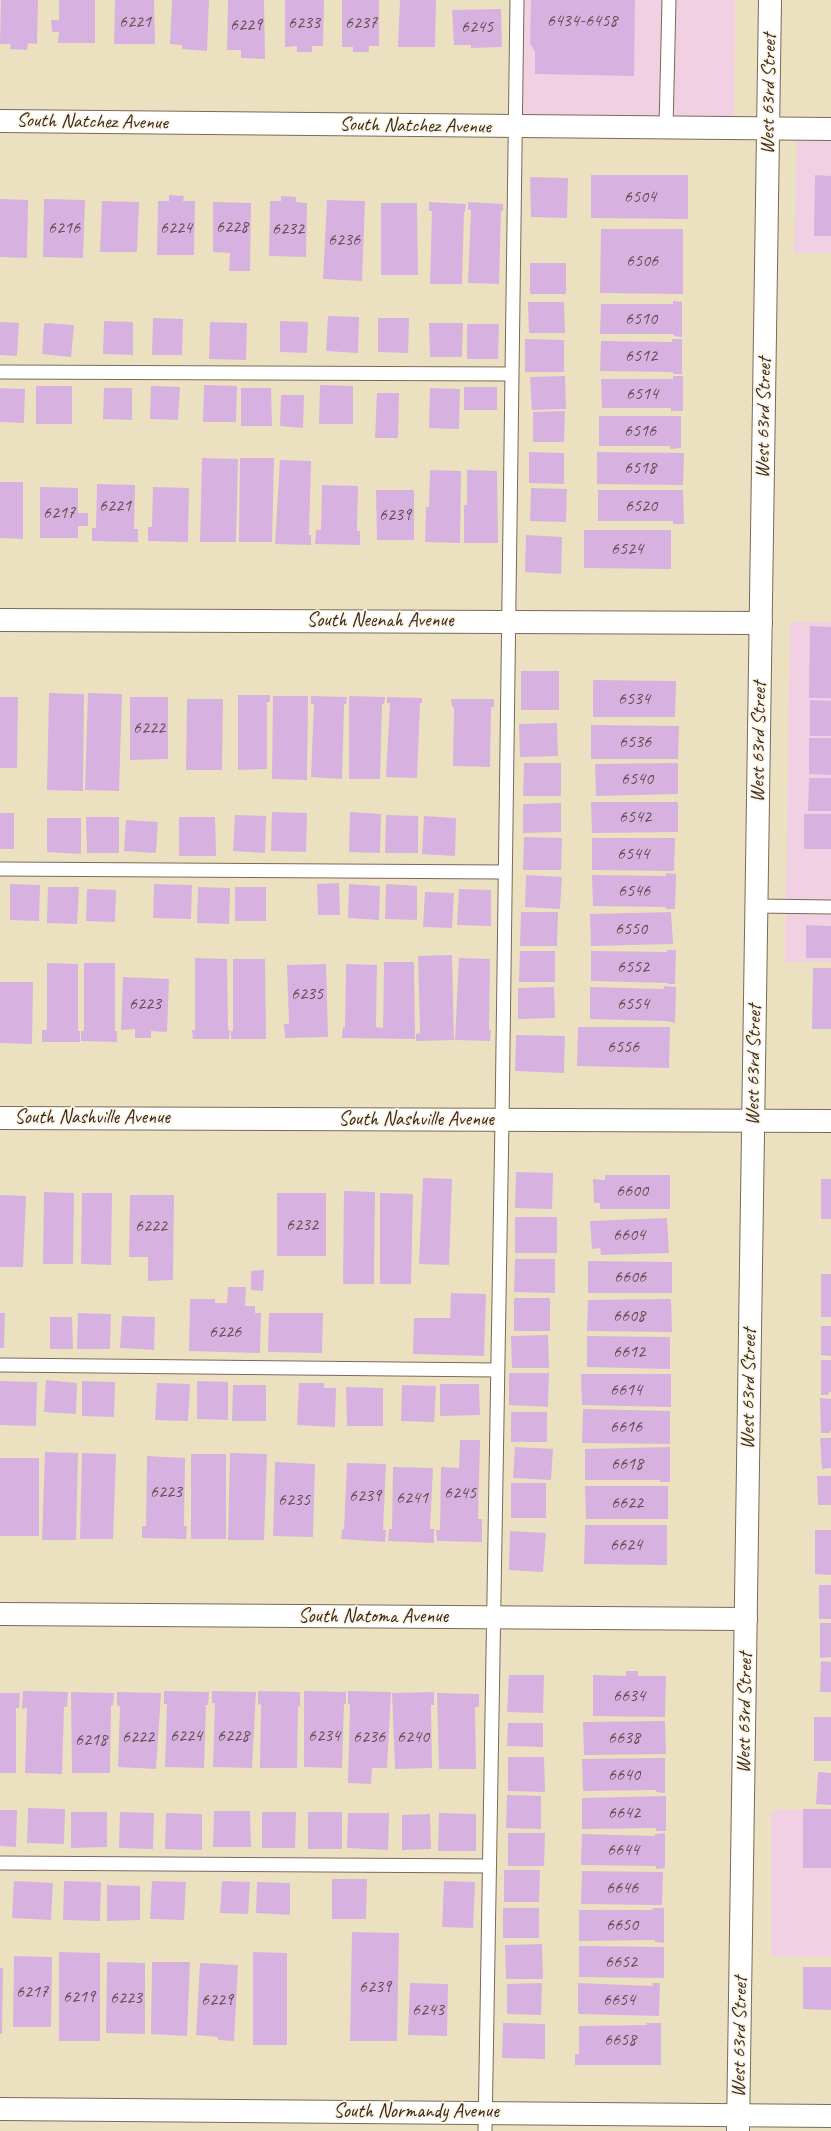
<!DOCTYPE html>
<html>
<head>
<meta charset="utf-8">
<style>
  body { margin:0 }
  canvas { display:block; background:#ebe1c0 }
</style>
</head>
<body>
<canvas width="831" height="2131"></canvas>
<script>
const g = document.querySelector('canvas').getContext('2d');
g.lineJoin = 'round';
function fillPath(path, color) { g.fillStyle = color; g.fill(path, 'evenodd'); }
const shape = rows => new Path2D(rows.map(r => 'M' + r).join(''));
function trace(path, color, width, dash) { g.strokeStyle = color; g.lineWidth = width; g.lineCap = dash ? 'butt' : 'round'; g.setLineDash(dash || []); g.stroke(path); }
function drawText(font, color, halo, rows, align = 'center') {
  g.font = font + ' Caveat,sans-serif'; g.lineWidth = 3.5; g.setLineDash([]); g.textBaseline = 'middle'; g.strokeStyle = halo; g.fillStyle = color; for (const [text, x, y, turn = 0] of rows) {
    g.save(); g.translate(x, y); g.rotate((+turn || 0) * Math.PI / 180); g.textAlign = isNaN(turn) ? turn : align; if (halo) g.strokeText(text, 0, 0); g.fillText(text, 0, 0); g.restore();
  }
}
fillPath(shape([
  [522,0,735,0,734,117,520,117],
  [797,129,831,129,831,253,794,253],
  [790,622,831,622,831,962,785,962],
  [831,1809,831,1957,771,1956,771,1810]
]), '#f1d0e3');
fillPath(shape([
  [1,0,38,0,37,44,28,43,27,50,10,49,11,44,0,44],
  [59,0,95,0,95,43,58,43,59,32,52,32,51,20,59,20],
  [115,0,154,0,155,44,114,44],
  [172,0,209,0,207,51,182,49,182,45,170,44],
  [228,0,264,0,265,59,241,58,241,50,227,50],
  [285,0,324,0,323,46,312,46,312,52,297,52,297,46,285,47],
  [342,0,379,0,379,46,369,46,369,52,353,52,353,47,342,47],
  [400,0,436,0,435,47,398,47],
  [531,0,635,0,634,76,535,74,535,52,530,43],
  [501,9,502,47,471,48,471,45,454,45,452,10],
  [591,175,688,175,688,219,591,218],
  [815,175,831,176,831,236,814,236],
  [530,177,568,178,567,218,531,217],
  [169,195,184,196,183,201,195,201,194,255,157,255,158,201,169,201],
  [281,196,296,197,296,202,307,203,306,257,269,256,270,201,281,201],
  [0,199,28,200,27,258,0,257],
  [44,199,85,200,83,258,43,257],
  [327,200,365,201,362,281,323,279],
  [102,201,139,202,137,252,100,252],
  [213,202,251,203,250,271,229,271,230,253,213,252],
  [429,202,466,204,465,212,464,212,462,284,430,284,432,211,429,211],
  [468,202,503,204,503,211,501,211,499,284,468,283,471,210,468,210],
  [381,203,417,203,418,275,381,275],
  [601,229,683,229,683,294,600,293],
  [530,263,566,263,566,294,530,294],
  [673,301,682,302,682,337,674,336,674,334,600,334,601,304,673,304],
  [528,302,564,302,565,333,529,333],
  [328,316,359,317,358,353,326,351],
  [153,318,183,319,182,355,152,355],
  [378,318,409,318,408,353,378,352],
  [104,321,133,322,133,355,103,354],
  [280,321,308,322,307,353,280,352],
  [0,322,19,323,17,356,0,355],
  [210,322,247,323,246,360,209,359],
  [44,323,74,325,71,357,42,354],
  [429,323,463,323,462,357,430,357],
  [467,324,499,324,498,359,467,359],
  [525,339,564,340,564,372,525,372],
  [672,339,682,339,682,374,673,374,673,372,600,371,601,341,672,342],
  [565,376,566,409,532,410,530,377],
  [673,376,683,376,683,411,671,411,671,408,602,408,601,379,673,379],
  [204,385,237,386,236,422,203,422],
  [320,385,353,386,353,424,319,424],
  [36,386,72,386,72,424,36,424],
  [151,386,180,387,178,420,150,419],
  [464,387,497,387,497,410,464,410],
  [0,388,25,389,24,423,0,422],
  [104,388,132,388,132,420,103,419],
  [241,388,271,388,272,426,241,426],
  [430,388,460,389,459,429,429,428],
  [377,393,399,393,398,438,375,438],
  [281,395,304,395,303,428,280,426],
  [565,411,564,442,533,442,533,412],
  [599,416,681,416,681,448,670,449,670,446,599,446],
  [529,452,564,453,564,484,529,483],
  [597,452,684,453,683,485,597,484],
  [202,458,238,459,236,542,200,542],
  [240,458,274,458,272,542,239,542],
  [280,460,311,461,309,535,311,535,311,545,275,544],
  [430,470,461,471,460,543,425,542,426,507,429,507],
  [467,470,497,471,498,543,464,543,464,505,467,505],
  [0,482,23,482,23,539,0,538],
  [97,484,135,485,134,529,138,529,138,542,92,541,92,528,96,528],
  [322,485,358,486,357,531,360,531,360,545,315,544,316,530,321,530],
  [40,487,78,488,78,513,88,513,88,526,78,526,78,538,40,538],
  [153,487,189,488,188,542,148,541,148,527,152,527],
  [531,488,567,489,566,522,530,521],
  [376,490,414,490,414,540,377,540],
  [598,490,683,490,684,524,673,524,673,521,598,521],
  [584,530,671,530,671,569,584,568],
  [526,535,562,537,561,574,525,572],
  [810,626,831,627,831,698,809,698],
  [521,671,559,671,559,710,521,710],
  [593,680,676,681,675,717,593,717],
  [49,693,84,694,83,791,47,790],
  [88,693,122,694,119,791,85,790],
  [238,695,270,695,270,702,267,702,267,769,238,770],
  [273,696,308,696,307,780,272,779],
  [311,696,347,697,346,704,344,704,342,779,311,777,314,704,311,704],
  [349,696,385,697,384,704,382,704,380,779,349,779],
  [0,697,18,697,17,768,0,768],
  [130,697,168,697,168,759,130,760],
  [387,697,422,698,422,703,420,703,417,778,386,777,390,703,387,703],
  [187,699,223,699,222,770,186,770],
  [451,699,494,699,494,707,491,707,490,767,453,766,454,707,452,707],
  [810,700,831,701,831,736,810,736],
  [557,723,558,756,520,757,519,724],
  [591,725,679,726,678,759,591,759],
  [809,738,831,738,831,775,809,774],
  [524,763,561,763,561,796,523,796],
  [678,763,678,794,596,796,595,764],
  [809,778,831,778,831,811,808,811],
  [591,802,678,802,678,832,592,833],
  [561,803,561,832,523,833,523,804],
  [272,812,307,813,306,852,271,851],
  [350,812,381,814,380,853,349,852],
  [0,813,14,813,14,849,0,849],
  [804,814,831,814,831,849,804,849],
  [235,815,266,816,265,853,233,851],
  [386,815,418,816,418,853,385,853],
  [424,816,456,818,455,856,422,854],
  [86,817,119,817,119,853,87,853],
  [179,817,215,817,216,856,179,856],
  [47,818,81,818,81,854,47,852],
  [126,820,158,822,156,853,124,851],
  [524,837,562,838,561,870,523,870],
  [592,838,675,838,674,871,592,870],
  [666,873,676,874,675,909,666,909,666,907,593,906,592,875,666,876],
  [526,875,562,877,560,909,525,907],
  [339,883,340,915,318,915,317,884],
  [10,884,40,885,39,921,10,920],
  [154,884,192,885,191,919,153,918],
  [349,884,380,886,379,920,348,918],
  [386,884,417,886,417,920,385,919],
  [48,887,79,887,77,924,47,923],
  [198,887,230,888,229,924,197,923],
  [235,887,266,887,266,921,235,921],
  [87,889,116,890,115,922,86,921],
  [459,889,491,890,491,926,457,925],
  [425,892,454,893,452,928,423,927],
  [521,912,558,912,557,946,520,946],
  [671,912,673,944,591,946,590,914],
  [806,925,831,926,831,958,806,958],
  [667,950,676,950,675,984,668,984,668,983,591,981,591,951,667,952],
  [520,951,555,951,555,982,519,982],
  [452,955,454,1040,416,1041,416,1034,420,1033,418,956],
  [195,958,227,959,228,1030,230,1030,229,1039,193,1039,192,1030,195,1030],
  [459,958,490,959,489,1030,491,1030,490,1041,455,1040],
  [233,959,265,959,266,1039,231,1039,231,1031,233,1031],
  [384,962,414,962,415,1039,342,1038,343,1027,345,1027,346,964,377,965,376,1027,383,1028],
  [47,963,78,964,78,1031,80,1031,80,1042,42,1042,42,1030,47,1030],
  [84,963,115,963,115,1031,117,1031,117,1042,81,1041,81,1031,84,1031],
  [326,964,328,1037,285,1038,284,1024,289,1024,287,965],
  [813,968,831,968,831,1029,812,1029],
  [123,977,169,979,167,1032,151,1031,151,1038,135,1038,135,1029,121,1030],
  [0,982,33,982,32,1044,0,1043],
  [664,986,676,987,675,1023,666,1021,590,1019,590,987,664,989],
  [554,987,555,1018,518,1019,518,988],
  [578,1027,670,1027,669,1068,577,1066],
  [516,1035,565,1036,564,1073,515,1071],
  [516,1172,553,1173,552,1209,515,1208],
  [605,1175,670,1175,670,1209,600,1209,600,1203,594,1203,593,1179,605,1180],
  [423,1178,452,1179,449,1265,419,1264],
  [821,1179,831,1179,831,1219,821,1219],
  [344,1191,375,1192,374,1284,343,1284],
  [44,1192,74,1193,73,1264,43,1264],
  [82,1193,112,1193,111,1265,81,1264],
  [277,1193,326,1193,326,1256,277,1256],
  [380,1193,413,1194,411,1284,380,1284],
  [0,1195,26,1196,23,1267,0,1267],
  [130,1195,174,1195,173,1280,148,1281,148,1257,129,1257],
  [515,1217,557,1217,557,1253,515,1253],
  [667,1218,669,1253,601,1255,600,1248,592,1249,590,1221],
  [515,1259,555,1259,555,1293,514,1292],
  [588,1261,672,1262,672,1293,588,1293],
  [264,1270,263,1291,251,1290,251,1271],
  [821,1274,831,1274,831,1317,821,1317],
  [228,1287,246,1287,245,1306,255,1306,255,1313,261,1313,260,1353,189,1351,190,1299,215,1299,215,1303,227,1303],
  [451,1293,486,1294,484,1356,413,1354,414,1318,450,1318],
  [514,1298,550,1298,550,1331,514,1331],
  [671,1299,672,1332,587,1331,588,1300],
  [0,1313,5,1313,4,1348,0,1348],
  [78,1313,111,1314,110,1349,77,1349],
  [269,1313,323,1313,322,1353,268,1352],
  [122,1316,155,1317,154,1350,120,1348],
  [50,1317,72,1317,73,1349,50,1349],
  [821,1326,831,1326,831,1356,821,1355],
  [548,1335,549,1368,512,1368,511,1336],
  [587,1336,670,1337,670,1369,587,1367],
  [821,1360,831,1360,831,1392,829,1392,828,1395,821,1395],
  [509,1373,549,1373,548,1407,509,1405],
  [581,1374,671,1374,671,1407,582,1405],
  [46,1380,77,1383,76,1414,44,1412],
  [0,1381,37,1382,36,1426,0,1425],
  [82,1381,115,1382,114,1417,82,1416],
  [197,1381,228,1382,228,1420,197,1419],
  [157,1383,190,1384,188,1421,155,1420],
  [299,1383,324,1383,324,1388,336,1388,335,1427,297,1425],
  [440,1384,479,1384,480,1415,440,1416],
  [233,1385,266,1385,266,1421,232,1421],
  [402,1385,436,1386,434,1422,401,1421],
  [346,1387,383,1388,383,1426,347,1426],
  [820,1398,831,1399,831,1430,829,1433,821,1433],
  [583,1409,670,1411,670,1444,582,1443],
  [511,1412,547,1412,547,1442,511,1442],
  [820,1438,831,1438,831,1468,822,1469],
  [460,1440,480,1440,478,1519,482,1519,482,1542,437,1541,436,1530,440,1530,441,1467,459,1468],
  [515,1447,553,1449,551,1480,513,1478],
  [670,1447,670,1482,660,1482,660,1480,585,1480,585,1449],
  [45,1452,78,1453,76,1540,42,1540],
  [82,1453,116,1454,113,1539,80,1539],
  [230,1453,267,1454,264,1540,228,1540],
  [191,1454,226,1454,226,1539,191,1539],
  [147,1456,185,1458,184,1526,187,1526,186,1539,142,1538,142,1526,146,1526],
  [0,1458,39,1458,39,1536,0,1536],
  [275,1462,315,1464,313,1537,273,1536],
  [347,1463,386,1464,383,1530,386,1530,385,1542,341,1539,342,1529,344,1529],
  [393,1467,433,1468,430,1529,434,1529,434,1543,388,1541,389,1529,392,1529],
  [817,1476,831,1476,831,1505,818,1505],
  [511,1483,546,1483,546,1518,511,1518],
  [585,1486,668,1486,668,1519,586,1519],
  [585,1525,667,1525,667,1565,584,1564],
  [815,1530,831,1530,831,1575,815,1574],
  [510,1531,546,1533,543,1572,509,1570],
  [819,1585,831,1585,831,1619,819,1619],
  [820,1623,831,1623,831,1657,820,1658],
  [821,1661,831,1662,831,1692,820,1692],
  [626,1671,638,1671,638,1676,666,1676,665,1717,593,1716,593,1675,626,1676],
  [509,1675,544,1675,543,1713,507,1712],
  [23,1691,68,1692,67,1707,64,1707,62,1774,25,1773,27,1708,22,1709],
  [164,1691,209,1692,208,1705,206,1705,204,1768,165,1767,167,1704,164,1704],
  [212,1691,256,1692,252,1768,213,1767,215,1703,212,1703],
  [258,1691,300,1692,300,1707,298,1706,297,1768,260,1768,261,1704,258,1705],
  [304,1691,346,1692,346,1704,344,1704,342,1768,304,1767],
  [348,1691,391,1692,387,1768,372,1768,371,1784,348,1783,350,1704,348,1704],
  [71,1692,114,1693,113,1705,111,1706,110,1773,72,1773],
  [117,1692,161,1693,156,1769,118,1767,120,1706,117,1706],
  [434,1692,434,1705,431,1705,432,1768,395,1769,392,1693],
  [0,1693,20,1693,19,1708,16,1708,16,1773,0,1773],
  [437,1693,479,1694,479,1707,475,1707,476,1769,439,1769],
  [814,1717,831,1717,831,1761,814,1761],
  [665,1721,666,1754,584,1755,583,1722],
  [508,1723,543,1723,543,1747,507,1746],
  [508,1757,544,1757,545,1792,508,1791],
  [665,1758,665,1793,656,1792,656,1790,583,1791,582,1759],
  [818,1772,831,1773,831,1805,816,1804],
  [507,1795,541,1796,541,1829,506,1828],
  [666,1796,666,1831,656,1831,656,1828,582,1829,582,1798],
  [28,1808,65,1809,64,1844,27,1843],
  [803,1809,831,1809,831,1868,803,1868],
  [0,1810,17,1810,16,1847,0,1846],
  [214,1811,250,1811,251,1847,213,1847],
  [71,1812,107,1812,107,1847,71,1848],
  [120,1812,154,1813,153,1849,119,1848],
  [262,1812,296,1812,295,1848,262,1848],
  [308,1812,342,1812,342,1849,308,1849],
  [166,1813,202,1814,202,1850,165,1849],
  [348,1813,389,1813,388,1850,347,1848],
  [439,1813,476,1814,476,1851,438,1851],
  [430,1814,431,1849,402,1850,402,1815],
  [508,1833,545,1833,544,1866,508,1866],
  [665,1833,665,1868,656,1869,656,1866,581,1865,582,1834,655,1836,655,1834],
  [504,1870,540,1870,539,1902,504,1902],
  [582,1871,663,1872,662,1905,581,1904],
  [332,1879,367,1879,366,1919,332,1919],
  [14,1881,53,1883,51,1920,12,1918],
  [64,1881,101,1882,100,1921,63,1920],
  [152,1881,186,1882,184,1920,150,1919],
  [222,1881,250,1882,248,1914,220,1913],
  [444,1881,475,1882,473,1928,442,1927],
  [257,1882,290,1883,290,1915,256,1913],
  [107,1885,140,1886,140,1920,107,1921],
  [503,1908,539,1908,539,1938,503,1938],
  [653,1908,664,1908,664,1943,655,1942,655,1940,579,1941,579,1910,652,1910],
  [352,1932,399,1933,397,2041,350,2041],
  [542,1944,543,1979,506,1979,505,1945],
  [579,1946,664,1947,664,1978,579,1977],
  [59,1952,100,1953,100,2041,59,2041],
  [253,1952,287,1953,287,2045,253,2045],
  [14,1956,52,1957,51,2027,13,2027],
  [107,1962,145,1963,145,2034,106,2033],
  [152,1962,190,1962,187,2036,151,2034],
  [200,1963,238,1965,234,2041,218,2040,218,2037,196,2035],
  [803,1967,831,1967,831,2010,803,2009],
  [0,1968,3,1968,2,2034,0,2034],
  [410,1983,448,1984,447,2036,408,2035],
  [542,1983,541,2015,507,2014,507,1984],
  [578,1983,653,1986,652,1983,660,1983,659,2016,578,2014],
  [503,2023,545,2024,545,2059,502,2058],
  [646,2023,661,2023,661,2065,575,2065,575,2054,579,2054,579,2026,647,2025]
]), '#d7b2e0');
const service = shape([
  [666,128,669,0],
  [0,372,512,374],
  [0,869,504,872],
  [757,906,831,907],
  [0,1365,496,1370],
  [0,1863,489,1866],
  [485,2131,502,1120,517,0]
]);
const minor = shape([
  [0,121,831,129],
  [0,620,761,623],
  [0,1118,831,1121],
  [0,1614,746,1619],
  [0,2109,831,2116]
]);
const secondary = shape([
  [738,2131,770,0]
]);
trace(service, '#796a57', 15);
trace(minor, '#796a57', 24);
trace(secondary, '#796a57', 24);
trace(service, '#fff', 13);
trace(minor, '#fff', 22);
trace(secondary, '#fff', 22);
drawText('18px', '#624c4e', null, [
  ["6434-6458",582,21],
  ["6221",135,22],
  ["6233",304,23],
  ["6237",361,23],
  ["6229",246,25],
  ["6245",477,27],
  ["6504",640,197],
  ["6228",232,227],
  ["6216",64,228],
  ["6224",176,228],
  ["6232",288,229],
  ["6236",344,240],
  ["6506",642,261],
  ["6510",641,319],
  ["6512",641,356],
  ["6514",642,394],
  ["6516",640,431],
  ["6518",640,468],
  ["6221",115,506],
  ["6520",641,506],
  ["6217",59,513],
  ["6239",395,515],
  ["6524",627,549],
  ["6534",634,699],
  ["6222",149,728],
  ["6536",635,742],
  ["6540",637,779],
  ["6542",635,817],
  ["6544",633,854],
  ["6546",634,891],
  ["6550",631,929],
  ["6552",633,967],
  ["6235",307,994],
  ["6223",145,1004],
  ["6554",633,1004],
  ["6556",623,1047],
  ["6600",632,1191],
  ["6232",302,1225],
  ["6222",151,1226],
  ["6604",629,1235],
  ["6606",630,1277],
  ["6608",629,1316],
  ["6226",225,1332],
  ["6612",629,1352],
  ["6614",626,1390],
  ["6616",626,1427],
  ["6618",627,1464],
  ["6223",166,1492],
  ["6245",460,1493],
  ["6239",365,1496],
  ["6241",412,1498],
  ["6235",294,1500],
  ["6622",627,1503],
  ["6624",626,1545],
  ["6634",629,1696],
  ["6224",186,1736],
  ["6228",233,1736],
  ["6234",324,1736],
  ["6222",138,1737],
  ["6236",369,1737],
  ["6240",413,1737],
  ["6638",624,1738],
  ["6218",91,1740],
  ["6640",624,1775],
  ["6642",624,1813],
  ["6644",623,1850],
  ["6646",622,1888],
  ["6650",622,1925],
  ["6652",621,1962],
  ["6239",375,1987],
  ["6217",32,1992],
  ["6219",79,1997],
  ["6223",126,1998],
  ["6229",217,2000],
  ["6654",619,2000],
  ["6243",428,2010],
  ["6658",620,2040]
]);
drawText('20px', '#3b2a1e', '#fcf5e5', [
  ["West 63rd Street",769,94,-89],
  ["South Natchez Avenue",92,122,1],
  ["South Natchez Avenue",415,126,1],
  ["West 63rd Street",764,418,-89],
  ["South Neenah Avenue",380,621],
  ["West 63rd Street",759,742,-89],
  ["West 63rd Street",754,1065,-89],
  ["South Nashville Avenue",92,1118],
  ["South Nashville Avenue",416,1120],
  ["West 63rd Street",749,1389,-89],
  ["South Natoma Avenue",373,1617],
  ["West 63rd Street",745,1713,-89],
  ["West 63rd Street",740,2037,-89],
  ["South Normandy Avenue",416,2112]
]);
</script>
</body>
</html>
